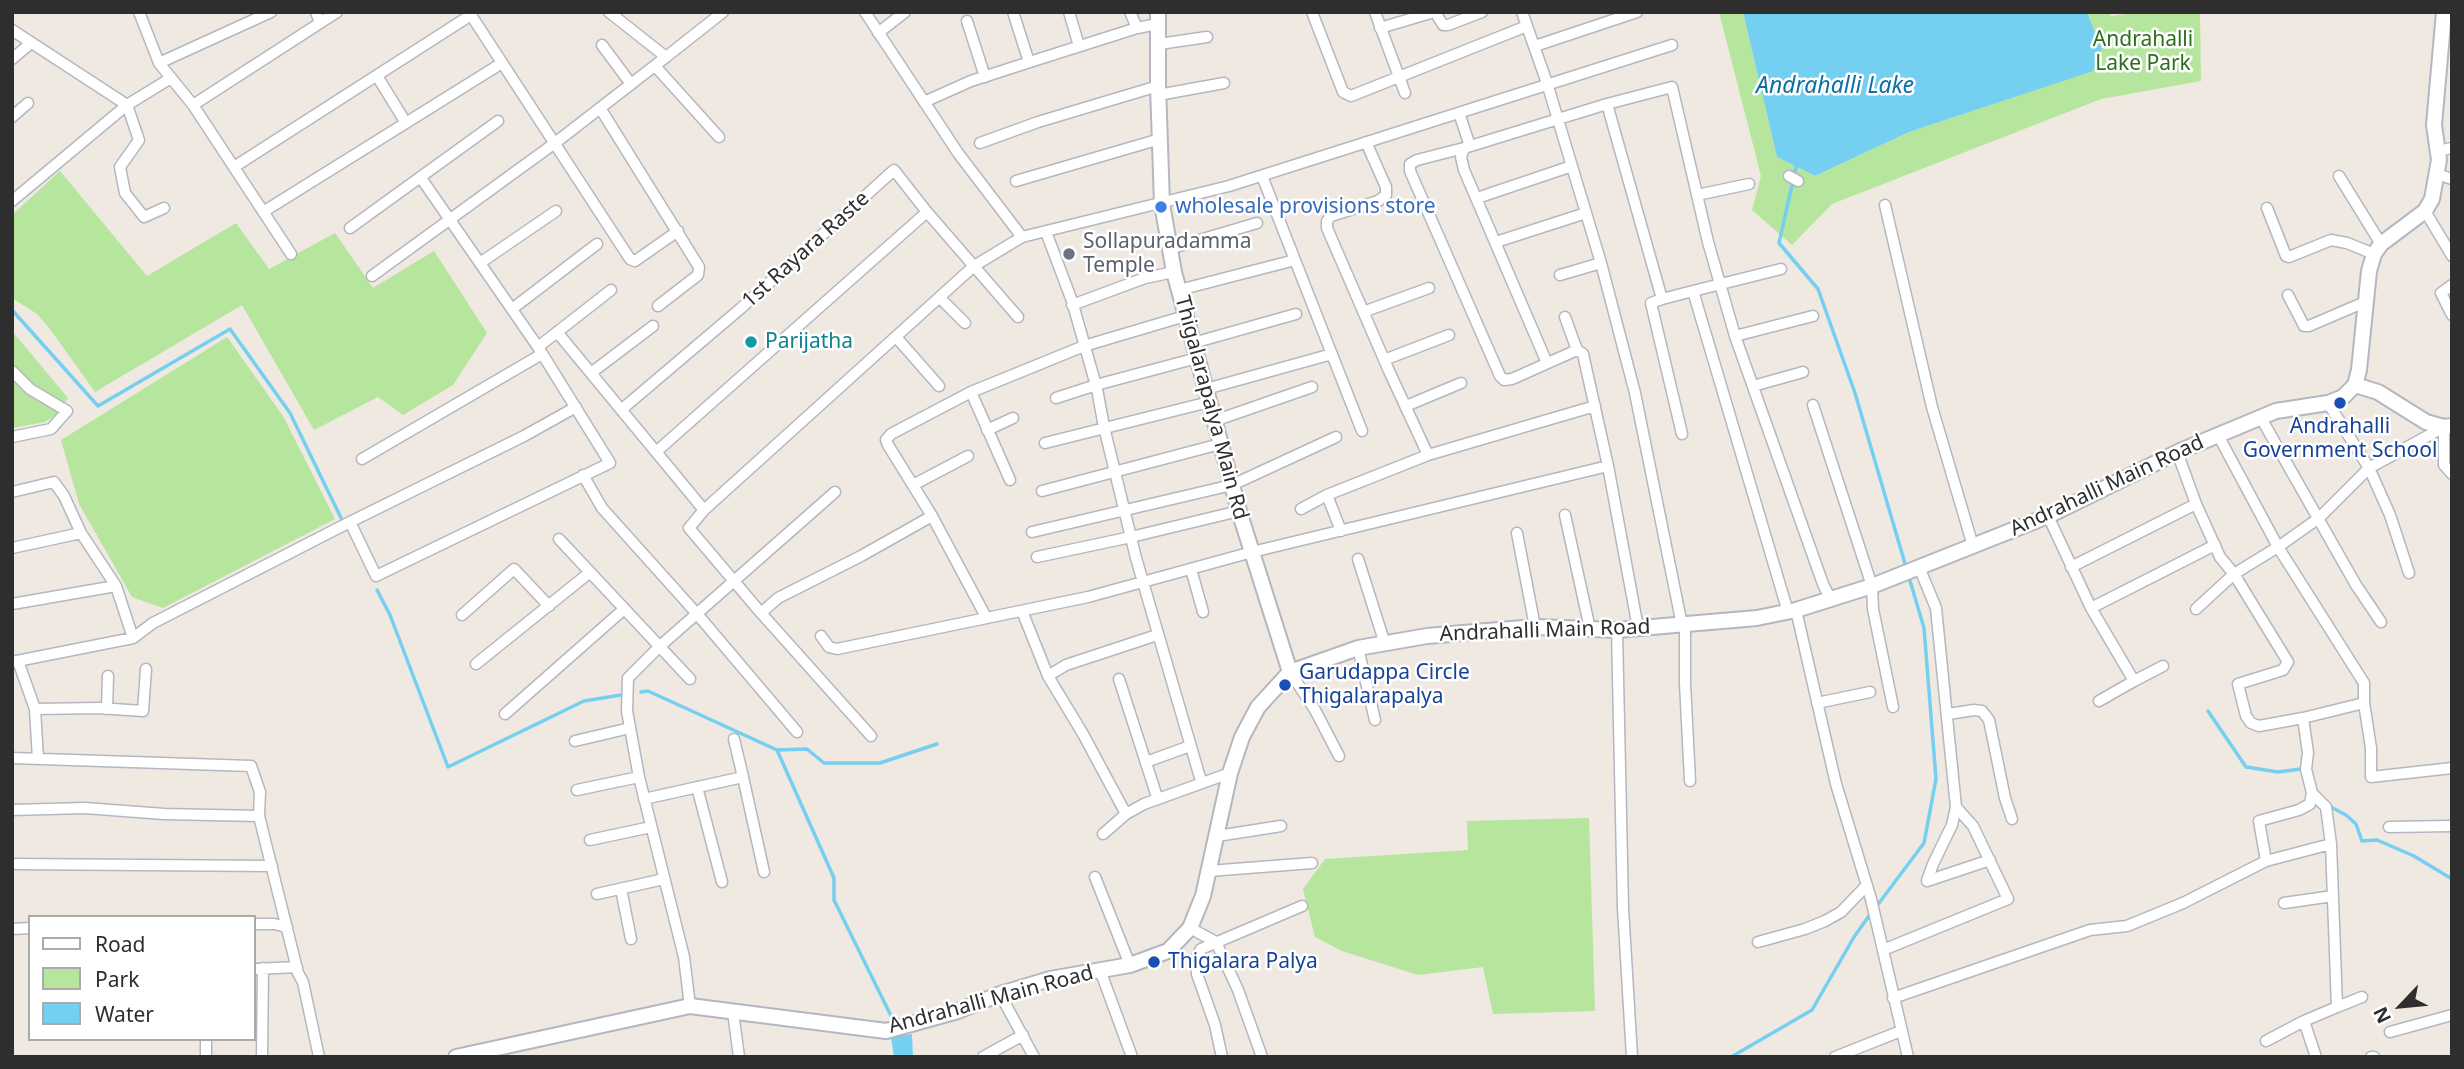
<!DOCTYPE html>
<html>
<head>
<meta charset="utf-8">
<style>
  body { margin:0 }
  #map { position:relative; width:2464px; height:1069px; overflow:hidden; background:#efe9e1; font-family:"Noto Sans",sans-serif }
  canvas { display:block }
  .frame { position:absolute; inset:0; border:14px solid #2e2e2e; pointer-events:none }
  .legend { position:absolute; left:28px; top:915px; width:228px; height:126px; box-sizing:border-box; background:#fff; border:2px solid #ababab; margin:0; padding:9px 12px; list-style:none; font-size:21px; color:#2e2e2e }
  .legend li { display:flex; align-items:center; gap:14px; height:35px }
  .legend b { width:35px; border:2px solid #ababab }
  .north { position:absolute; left:2366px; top:971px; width:70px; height:70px; -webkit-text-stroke:5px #fff; paint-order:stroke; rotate:244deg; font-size:19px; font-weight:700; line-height:28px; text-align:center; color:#2e2e2e }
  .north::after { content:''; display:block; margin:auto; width:24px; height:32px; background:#2e2e2e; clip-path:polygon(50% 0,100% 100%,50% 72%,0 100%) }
</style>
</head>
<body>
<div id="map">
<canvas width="2464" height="1069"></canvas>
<div class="frame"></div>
<ul class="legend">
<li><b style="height:9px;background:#fff"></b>Road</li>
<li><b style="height:19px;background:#b6e59e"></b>Park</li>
<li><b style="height:19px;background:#75cff0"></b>Water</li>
</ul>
<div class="north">N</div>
</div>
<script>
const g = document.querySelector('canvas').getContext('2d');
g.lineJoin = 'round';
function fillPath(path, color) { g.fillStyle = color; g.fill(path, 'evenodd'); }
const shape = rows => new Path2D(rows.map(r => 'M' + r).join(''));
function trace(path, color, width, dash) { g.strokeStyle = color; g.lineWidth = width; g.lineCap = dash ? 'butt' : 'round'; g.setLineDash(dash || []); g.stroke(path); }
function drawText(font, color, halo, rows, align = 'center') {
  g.font = font + ' "Noto Sans",sans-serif'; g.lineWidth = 5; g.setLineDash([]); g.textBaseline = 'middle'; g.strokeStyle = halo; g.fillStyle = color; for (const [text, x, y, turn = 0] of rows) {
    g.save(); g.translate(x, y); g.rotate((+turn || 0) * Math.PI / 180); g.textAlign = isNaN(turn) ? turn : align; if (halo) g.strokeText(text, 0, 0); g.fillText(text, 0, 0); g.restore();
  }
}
fillPath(shape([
  [1719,12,1743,12,1777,157,1815,176,1909,132,2023,94,2102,49,2087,12,2109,12,2111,16,2140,12,2200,12,2201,81,2101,99,1832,204,1792,245,1752,210,1761,176],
  [60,171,147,276,236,223,269,269,335,233,373,288,434,251,487,333,453,385,403,415,378,397,314,430,242,305,95,392,50,329,37,314,12,298,12,215],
  [12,331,68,398,57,414,45,422,12,428],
  [227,337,283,416,335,519,163,608,132,597,79,504,61,440],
  [1589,818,1595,1011,1493,1014,1483,967,1418,975,1342,951,1315,937,1303,889,1325,859,1468,850,1467,821]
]), '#b6e59e');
fillPath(shape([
  [1743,12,2087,12,2102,49,2093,71,1909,132,1815,176,1777,157],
  [912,1034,913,1057,894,1057,891,1037]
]), '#75cff0');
trace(shape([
  [1797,163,1779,243,1818,289,1855,393,1906,567],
  [12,310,98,406,230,329,290,413,343,522],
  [377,590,390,615,448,767,584,701,621,695],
  [641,692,648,691,777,750,807,749,824,763,880,763,937,744],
  [2208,711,2246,767,2278,772,2301,769,2303,773],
  [777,750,834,878,834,900,896,1026],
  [2329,806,2346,815,2356,824,2362,841,2377,840,2414,856,2452,879],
  [1876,907,1924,843,1936,779,1924,628,1908,574],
  [1731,1057,1812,1010,1854,937,1871,913]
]), '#75cff0', 3.5);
const street = shape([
  [139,12,159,63,193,105,291,254],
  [316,12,320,23],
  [469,12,630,259,635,261,678,231],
  [609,12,666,57,723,12],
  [865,12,958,153,1022,237],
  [1013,12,1029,62],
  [1069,12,1079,46],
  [1130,12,1137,28],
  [1312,12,1343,92,1351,96,1527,26],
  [1375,12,1405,93],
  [1435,12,1443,25,1448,25,1482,12],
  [1522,12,1547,83,1601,263,1635,393,1682,625],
  [967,21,985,77],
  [1380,28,1434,12],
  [12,30,127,105,139,140,120,167,125,193,144,217,164,208],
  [878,33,905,12],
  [1159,44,1207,37],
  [602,45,631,84],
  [1535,46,1637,12],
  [12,59,31,43],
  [159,63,271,12],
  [655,66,719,137],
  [377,76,406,123],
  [1158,95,1224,83],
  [924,102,971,81,1036,60,1137,28,1158,24],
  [1607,104,1464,148,1417,160,1410,164,1410,171,1500,376,1504,380,1512,379,1577,350,1583,354,1608,466,1638,628],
  [193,105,337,12],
  [600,108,699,267,698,275,658,306],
  [12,117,28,103],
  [1461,119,1470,146],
  [1366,142,1386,187,1386,195,1378,201,1331,216,1327,221,1327,228,1389,371,1428,455,1595,406],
  [980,143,1038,122,1158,86],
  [1464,148,1461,157,1464,170,1547,363],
  [2438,151,2452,148],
  [234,167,471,15],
  [2437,174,2452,179],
  [1262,176,1362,431],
  [1789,176,1798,181],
  [2339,176,2381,244],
  [421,178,538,347,611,290],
  [1016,181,1160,139],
  [1697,195,1749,184],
  [1477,198,1572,166],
  [12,201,127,105,171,78],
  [1885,205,1932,407,1973,546],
  [2267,208,2286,256,2289,257,2331,240,2347,243,2374,254],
  [2425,211,2452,256],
  [263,212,502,63],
  [350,228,498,121],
  [1046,232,1072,301,1097,389,1104,427,1136,558,1201,781],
  [1496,242,1586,213],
  [1169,249,1257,223],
  [480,263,556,211],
  [1560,275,1601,263],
  [372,276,555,143,666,57],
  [2452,285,2441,293,2452,315],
  [1179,290,1295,260],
  [1693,291,1781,269],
  [2288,295,2304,326,2309,326,2365,302],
  [940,298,965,323],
  [1662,299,1651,303,1682,434],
  [1072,305,1145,278,1174,272],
  [512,309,597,244],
  [1363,312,1429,288],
  [1565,317,1577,350],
  [557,332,704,510,689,528,761,613,778,598,861,556,932,516,986,617],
  [1735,336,1813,316],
  [896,337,939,386],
  [1193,343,1296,314],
  [538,347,610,463,376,576,350,522,524,436,576,407],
  [1384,360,1449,335],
  [12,371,30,389,67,411,51,429,12,437],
  [591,373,653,326],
  [1753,386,1803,372],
  [1206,389,1332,354],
  [971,392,1010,480],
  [1056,398,1096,385,1197,358],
  [2328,403,2369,468,2390,515,2409,573],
  [1813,405,1872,586,1873,609,1893,707],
  [1406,406,1461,383],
  [621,410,740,309,894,170,927,212,1018,317],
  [2261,418,2356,585,2381,622],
  [1214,421,1312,387],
  [987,430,1013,418],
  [2218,435,2278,547,2364,683,2364,703,2371,748,2371,777,2452,768],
  [1045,443,1209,402],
  [2180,451,2180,460,2196,504,2220,557,2234,574,2288,662,2283,670,2238,684,2246,716,2251,723,2259,726,2303,718],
  [656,452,927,212],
  [362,459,542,354],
  [583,475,602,508,698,615,797,732],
  [913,485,968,456],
  [1042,491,1220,444],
  [12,492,54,482,64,496,81,533,116,586,133,638],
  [1301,509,1327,495],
  [704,510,974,266,1022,237,1229,186,1672,45],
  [1565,515,1590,629],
  [932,516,888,445,886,440,891,434,971,392,1084,346,1185,316],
  [2048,516,2091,608,2134,681,2163,666],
  [1341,531,1327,495,1428,455],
  [1032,532,1232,485,1336,437],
  [1517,533,1535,627],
  [559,539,690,679],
  [12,548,81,533],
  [1037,557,1131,537,1239,511],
  [1358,559,1385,644],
  [2071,567,2196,504],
  [1191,569,1203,612],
  [12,604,116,586],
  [2091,608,2215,545],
  [2196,609,2234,574,2278,547,2319,518,2369,468,2444,427,2444,465,2452,474],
  [1796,610,1836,784,1871,899,1908,1057],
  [1022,611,1048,676,1083,734,1126,814],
  [1788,612,1693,291,1662,299,1607,104,1672,87,1708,242,1735,336,1823,584,1831,600],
  [761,613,871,736],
  [462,615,514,569,549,606],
  [1685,624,1685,683,1690,781],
  [1617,630,1623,908,1632,1057],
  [821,636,829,647,837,649,1088,597,1252,552,1608,466],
  [1358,648,1375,720],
  [18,661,35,709,38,759],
  [12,662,133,638,153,623,350,522],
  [476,664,589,573],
  [1290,672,1315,710,1339,756],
  [1048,676,1066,665,1157,635],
  [1119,679,1157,797],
  [2099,701,2134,681],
  [1817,703,1870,692],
  [35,709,99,708,143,711,146,669],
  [107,709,108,676],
  [505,714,623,610],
  [1948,714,1974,710,1982,711,1989,720,2005,798,2012,819],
  [575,741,630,728],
  [12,758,251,766,260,792,259,816,298,973,303,982,319,1057],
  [1146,762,1190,746],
  [743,777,764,872],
  [697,787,722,882],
  [577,790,639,777],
  [2312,793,2326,807,2331,844,2337,1007,2304,1021,2316,1057],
  [644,799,743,777,734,739],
  [1956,807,1952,825,1933,864,1927,881,1990,860],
  [12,810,85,808,164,814,259,816],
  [2389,827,2452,826],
  [1103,834,1126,814,1144,804,1230,773],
  [1217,836,1281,826],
  [590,840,651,827],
  [2266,861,2259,821,2299,810,2310,804,2312,793,2306,769,2308,753,2303,718,2364,703],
  [12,864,272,866],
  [1209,871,1312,863],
  [1095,877,1130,965],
  [621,889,631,939],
  [597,894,664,879],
  [2284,903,2333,896],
  [254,924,274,924,287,927],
  [1190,928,1216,942,1238,990,1262,1057],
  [12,929,30,928],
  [1758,942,1805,929,1825,921,1841,912,1867,885],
  [1883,950,2008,899,1973,826,1956,807,1936,608,1919,567],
  [254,969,297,967],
  [1100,970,1132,1057],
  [1000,994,1034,1057],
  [1893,998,2090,930,2127,926,2183,903,2266,861,2331,844],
  [690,1006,684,957,639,777,627,711,628,678,659,647,835,492],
  [2337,1007,2362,997],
  [733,1012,739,1057],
  [2390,1032,2452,1015],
  [206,1039,206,1057],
  [2266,1041,2304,1021],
  [262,1057,263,968],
  [983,1057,1023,1035],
  [1222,1057,1215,1025,1197,974,1196,959,1201,949,1302,906],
  [1835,1057,1901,1031],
  [2371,1057,2374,1057]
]);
const secondary = shape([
  [1158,12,1158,86,1162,204,1174,272,1239,511,1290,672],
  [2355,385,2378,392,2426,422,2444,427,2452,426],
  [456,1057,690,1006,886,1031,958,1011,1000,994,1050,979,1130,965,1168,951,1190,928,1203,896,1230,773,1242,737,1258,707,1290,672,1358,648,1427,636,1535,627,1617,630,1757,618,1796,610,1872,586,2048,516,2180,451,2276,411,2328,403,2343,397,2355,385,2359,370,2369,271,2374,254,2381,244,2425,211,2432,199,2439,160,2434,125,2444,12]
]);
trace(street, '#b4b7c1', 13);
trace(secondary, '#b4b7c1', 18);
trace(street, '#fff', 10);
trace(secondary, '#fff', 14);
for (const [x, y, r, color] of [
  [1161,207,7,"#3f7fe0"],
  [1069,254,7,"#6b7280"],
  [751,342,7,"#0f9aa8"],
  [2340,403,7,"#1a4fb4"],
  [1285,685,7,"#1a4fb4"],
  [1154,962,7,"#1a4fb4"]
]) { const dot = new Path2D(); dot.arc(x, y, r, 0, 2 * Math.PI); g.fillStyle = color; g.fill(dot); trace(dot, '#fff', 2.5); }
drawText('21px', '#2c6e1b', '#fff', [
  ["Andrahalli",2143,40],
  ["Lake Park",2143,64]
]);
drawText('21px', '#366cbe', '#fff', [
  ["wholesale provisions store",1175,207]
], 'left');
drawText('21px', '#5b616d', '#fff', [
  ["Sollapuradamma",1083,242],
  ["Temple",1083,266]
], 'left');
drawText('21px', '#2e2e2e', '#fff', [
  ["1st Rayara Raste",806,250,-42],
  ["Thigalarapalya Main Rd",1211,408,75],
  ["Andrahalli Main Road",2107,486,-25],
  ["Andrahalli Main Road",1545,631,-2],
  ["Andrahalli Main Road",991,1000,-15]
]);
drawText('21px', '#0d838f', '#fff', [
  ["Parijatha",765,342]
], 'left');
drawText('21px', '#164399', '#fff', [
  ["Andrahalli",2340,427,"center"],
  ["Government School",2340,451,"center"],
  ["Garudappa Circle",1299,673],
  ["Thigalarapalya",1299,697],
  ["Thigalara Palya",1168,962]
], 'left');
drawText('italic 23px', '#0d6fa3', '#fff', [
  ["Andrahalli Lake",1835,86]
]);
</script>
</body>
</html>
